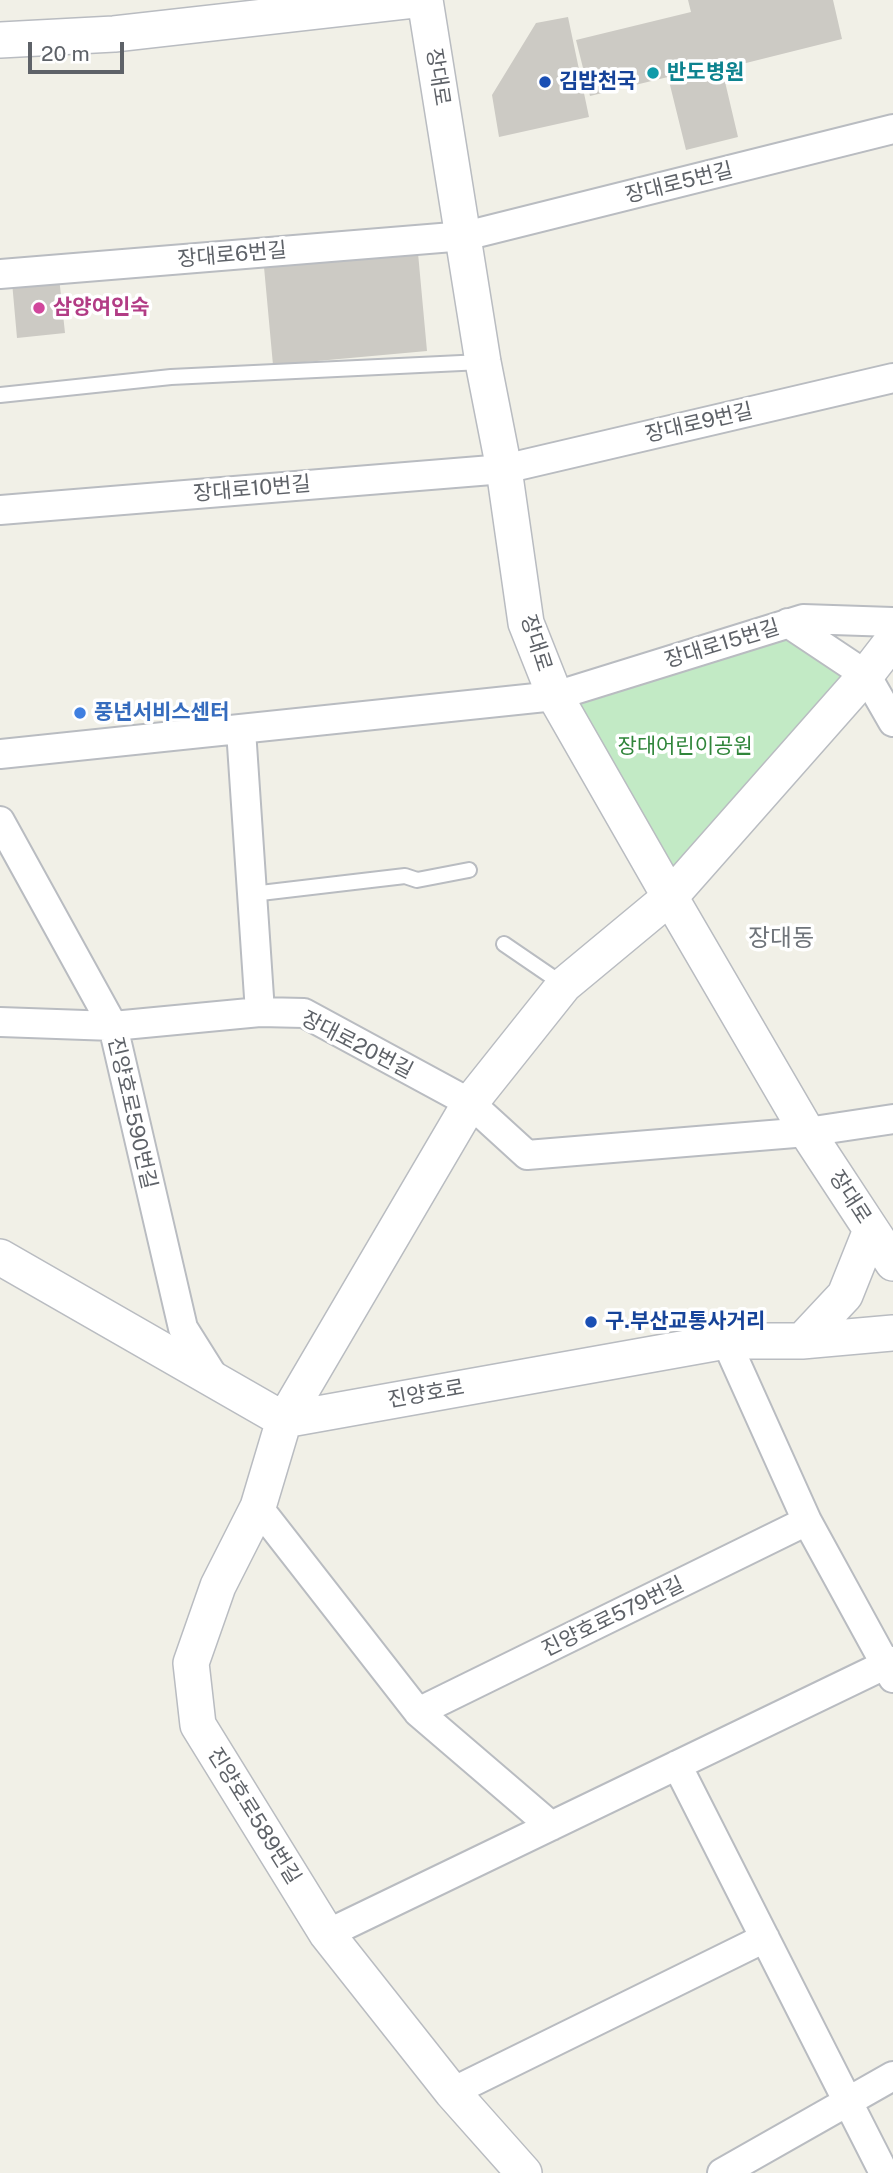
<!DOCTYPE html>
<html>
<head>
<meta charset="utf-8">
<style>
  body { margin:0 }
  #map { position:relative; width:893px; height:2173px; overflow:hidden; background:#f1f0e7; font-family:"Public Sans",sans-serif }
  canvas { display:block }
  .scale { position:absolute; left:28px; top:42px; width:96px; height:32px; box-sizing:border-box; border:4px solid #5e6268; border-top:0; padding-left:9px; font-size:21px; line-height:24px; white-space:nowrap; color:#5e6268; -webkit-text-stroke:5px #fff; paint-order:stroke }
</style>
</head>
<body>
<div id="map">
<canvas width="893" height="2173"></canvas>
<div class="scale">20 m</div>
</div>
<script>
const g = document.querySelector('canvas').getContext('2d');
g.lineJoin = 'round';
function fillPath(path, color) { g.fillStyle = color; g.fill(path, 'evenodd'); }
const shape = rows => new Path2D(rows.map(r => 'M' + r).join(''));
function trace(path, color, width, dash) { g.strokeStyle = color; g.lineWidth = width; g.lineCap = dash ? 'butt' : 'round'; g.setLineDash(dash || []); g.stroke(path); }
function drawText(font, color, halo, rows, align = 'center') {
  g.font = font + ' "Public Sans","Noto Sans KR",sans-serif'; g.lineWidth = 7; g.setLineDash([]); g.textBaseline = 'middle'; g.strokeStyle = halo; g.fillStyle = color; for (const [text, x, y, turn = 0] of rows) {
    g.save(); g.translate(x, y); g.rotate((+turn || 0) * Math.PI / 180); g.textAlign = isNaN(turn) ? turn : align; if (halo) g.strokeText(text, 0, 0); g.fillText(text, 0, 0); g.restore();
  }
}
fillPath(shape([
  [788,623,866,675,670,897,555,696]
]), '#c2eac5');
fillPath(shape([
  [688,0,833,0,842,39,722,69,738,137,686,150,668,77,590,96,576,40,691,12],
  [568,17,589,117,499,137,492,95,536,23],
  [418,253,427,351,273,365,264,267],
  [59,277,65,333,17,338,12,282]
]), '#cccac4');
const service = shape([
  [0,395,171,377,482,362],
  [252,894,405,876,417,880,469,870],
  [504,944,564,985]
]);
const minor = shape([
  [0,274,465,236,893,129],
  [0,510,504,469,893,378],
  [788,623,866,675,893,722],
  [241,730,260,1012],
  [0,754,555,696,803,619,893,622],
  [0,821,113,1026,183,1328,215,1379],
  [0,1022,113,1026,260,1012,304,1013,470,1103,527,1155,807,1132,893,1119],
  [726,1341,807,1521,893,1678],
  [258,1507,418,1712,551,1826],
  [418,1712,807,1521],
  [677,1765,884,2173],
  [327,1934,893,1661],
  [452,2092,765,1938],
  [722,2173,893,2076]
]);
const tertiary = shape([
  [425,0,483,362,504,469,526,623,555,696,670,897,807,1132,893,1263],
  [0,40,114,34,414,0],
  [0,1257,284,1420,726,1341,802,1341,893,1333],
  [802,1341,845,1295,871,1230],
  [524,2173,452,2092,327,1934,198,1725,191,1663,218,1586,258,1507,284,1420,470,1103,564,985,670,897,866,675,893,640]
]);
trace(service, '#b9bcc1', 18);
trace(minor, '#b9bcc1', 32);
trace(tertiary, '#b9bcc1', 38);
trace(service, '#fff', 14);
trace(minor, '#fff', 28);
trace(tertiary, '#fff', 35);
for (const [x, y, r, color] of [
  [653,73,7,"#0f9aa8"],
  [545,82,7,"#1a4fb4"],
  [39,308,7,"#d1479c"],
  [80,713,7,"#3f7fe0"],
  [591,1322,7,"#1a4fb4"]
]) { const dot = new Path2D(); dot.arc(x, y, r, 0, 2 * Math.PI); g.fillStyle = color; g.fill(dot); trace(dot, '#fff', 2.5); }
drawText('bold 21px', '#0d838f', '#fff', [
  ["반도병원",667,73]
], 'left');
drawText('21px', '#5e6268', '#fff', [
  ["장대로",438,77,81],
  ["장대로5번길",679,183,-14],
  ["장대로6번길",232,255,-5],
  ["장대로9번길",699,423,-13],
  ["장대로10번길",252,489,-5],
  ["장대로",536,643,72],
  ["장대로15번길",722,644,-17],
  ["장대로20번길",357,1045,27],
  ["진양호로590번길",132,1113,77],
  ["장대로",850,1197,57],
  ["진양호로",426,1394,-10],
  ["진양호로579번길",613,1617,-26],
  ["진양호로589번길",254,1816,58]
]);
drawText('bold 21px', '#164399', '#fff', [
  ["김밥천국",559,82],
  ["구.부산교통사거리",605,1322]
], 'left');
drawText('bold 21px', '#b23c85', '#fff', [
  ["삼양여인숙",53,308]
], 'left');
drawText('bold 21px', '#366cbe', '#fff', [
  ["풍년서비스센터",94,713]
], 'left');
drawText('21px', '#30853a', '#fff', [
  ["장대어린이공원",685,747]
]);
drawText('24px', '#6f747a', '#fff', [
  ["장대동",781,939]
]);
</script>
</body>
</html>
